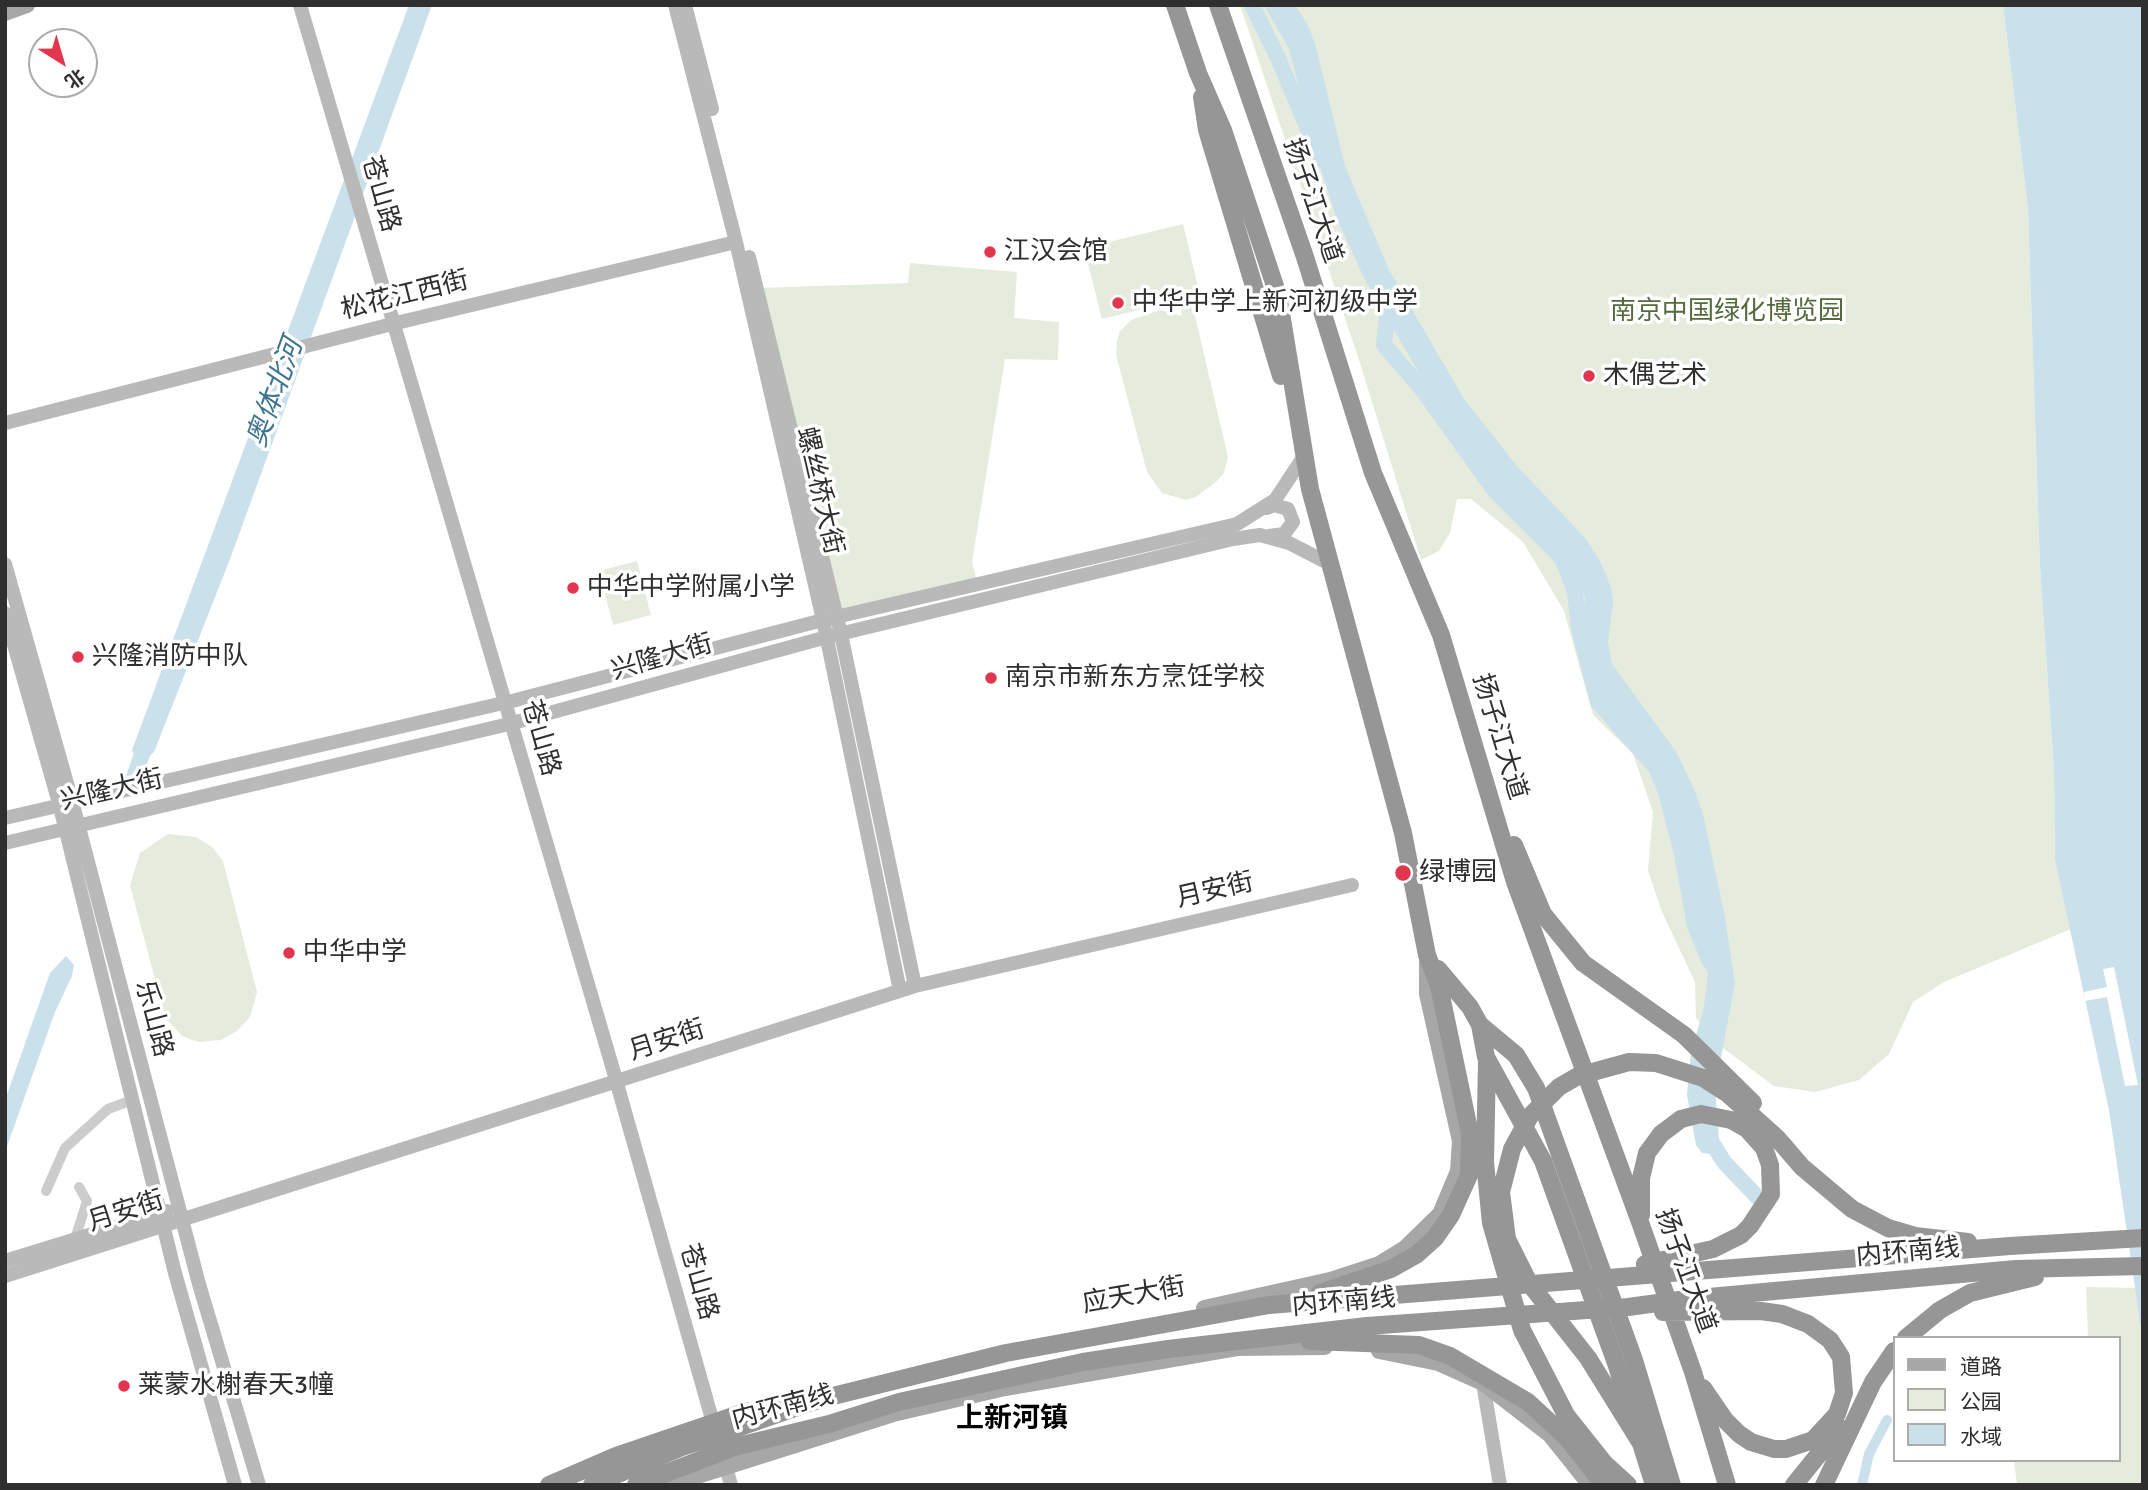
<!DOCTYPE html>
<html>
<head>
<meta charset="utf-8">
<style>
  body { margin:0 }
  #map { position:relative; width:2148px; height:1490px; overflow:hidden; background:#fff; font-family:Signika,"Noto Sans SC",sans-serif }
  canvas { display:block }
  .frame { position:absolute; inset:0; border:7px solid #2f2f2f; pointer-events:none }
  .legend { position:absolute; left:1893px; top:1336px; width:228px; height:126px; box-sizing:border-box; background:#fff; border:2px solid #acacac; margin:0; padding:9px 12px; list-style:none; font-size:21px; color:#2f2f2f }
  .legend li { display:flex; align-items:center; gap:14px; height:35px }
  .legend b { width:35px; border:2px solid #acacac }
  .north { position:absolute; left:28px; top:28px; width:70px; height:70px; box-sizing:border-box; background:#fff; border:2px solid #acacac; border-radius:50%; rotate:143deg; font-size:19px; font-weight:700; line-height:28px; text-align:center; color:#2f2f2f }
  .north::after { content:''; display:block; margin:auto; width:24px; height:32px; background:#e1364d; clip-path:polygon(50% 0,100% 100%,50% 72%,0 100%) }
</style>
</head>
<body>
<div id="map">
<canvas width="2148" height="1490"></canvas>
<div class="frame"></div>
<ul class="legend">
<li><b style="height:9px;background:#a7a7a7"></b>道路</li>
<li><b style="height:19px;background:#e6ecdd"></b>公园</li>
<li><b style="height:19px;background:#cae0eb"></b>水域</li>
</ul>
<div class="north">北</div>
</div>
<script>
const g = document.querySelector('canvas').getContext('2d');
g.lineJoin = 'round';
function fillPath(path, color) { g.fillStyle = color; g.fill(path, 'evenodd'); }
const shape = rows => new Path2D(rows.map(r => 'M' + r).join(''));
function trace(path, color, width, dash) { g.strokeStyle = color; g.lineWidth = width; g.lineCap = dash ? 'butt' : 'round'; g.setLineDash(dash || []); g.stroke(path); }
function drawText(font, color, halo, rows, align = 'center') {
  g.font = font + ' Signika,"Noto Sans SC",sans-serif'; g.lineWidth = 7; g.setLineDash([]); g.textBaseline = 'middle'; g.strokeStyle = halo; g.fillStyle = color; for (const [text, x, y, turn = 0] of rows) {
    g.save(); g.translate(x, y); g.rotate((+turn || 0) * Math.PI / 180); g.textAlign = isNaN(turn) ? turn : align; if (halo) g.strokeText(text, 0, 0); g.fillText(text, 0, 0); g.restore();
  }
}
fillPath(shape([
  [1240,5,2003,5,2028,209,2040,567,2054,771,2055,860,2071,929,1944,982,1913,1002,1889,1054,1859,1080,1815,1092,1774,1086,1719,1045,1696,1018,1695,982,1662,912,1648,871,1653,812,1633,754,1593,715,1564,611,1523,542,1471,499,1457,499,1450,533,1439,551,1421,560,1359,360],
  [1183,224,1200,295,1102,319,1084,248],
  [910,263,1017,272,1014,318,1059,322,1058,360,1005,359,972,562,978,585,837,617,757,288,908,283],
  [1192,303,1228,457,1224,473,1216,482,1196,497,1186,500,1162,493,1147,472,1116,355,1117,341,1120,331,1131,320,1160,310,1182,316,1180,305],
  [637,561,651,615,613,625,599,571],
  [168,834,196,837,212,847,223,861,257,992,250,1017,237,1031,221,1040,198,1042,182,1036,165,1017,130,885,140,853],
  [2086,1287,2143,1288,2143,1485,2017,1485,2014,1460,2118,1460,2118,1338,2088,1338]
]), '#e6ecdd');
fillPath(shape([
  [409,5,432,5,230,559,154,752,138,765,132,750],
  [1264,5,1295,5,1307,24,1315,43,1345,166,1389,270,1464,399,1517,466,1586,539,1601,563,1611,587,1613,602,1608,642,1612,664,1677,753,1694,789,1703,814,1725,917,1735,983,1715,1089,1719,1140,1717,1150,1709,1154,1702,1153,1696,1145,1687,1095,1691,1053,1704,1007,1708,975,1677,819,1669,797,1654,765,1592,683,1586,669,1581,639,1585,598,1577,574,1565,554,1499,484,1443,414,1365,280,1336,217,1319,164,1289,49],
  [2003,5,2143,5,2143,1342,2109,1110,2055,860,2054,771,2040,567,2028,209],
  [66,956,74,965,72,976,55,1012,5,1152,5,1100,50,973]
]), '#cae0eb');
fillPath(shape([
  [2114,967,2138,1085,2125,1086,2107,997,2085,1001,2084,992,2107,987,2103,969]
]), '#fff');
trace(shape([
  [1862,1485,1869,1454,1887,1420]
]), '#cae0eb', 10);
trace(shape([
  [1252,5,1278,58,1321,160],
  [1385,297,1388,305,1384,345,1422,389,1495,491,1562,558,1575,592,1579,629,1598,702,1656,768,1666,792,1682,854,1695,926,1710,962],
  [133,780,145,746],
  [1706,1133,1724,1162,1762,1202]
]), '#cae0eb', 16);
trace(shape([
  [46,1191,65,1148,108,1109,132,1100],
  [75,1239,87,1201,79,1187]
]), '#ccc', 10);
trace(shape([
  [300,5,610,1059,716,1433],
  [675,5,736,242,823,620,900,991],
  [685,5,712,109],
  [749,257,841,634,915,986],
  [5,423,392,324,736,242],
  [1267,508,1274,505,1288,509,1293,522,1284,534,1269,536],
  [5,564,72,801,199,1284,259,1485],
  [5,613,59,803,175,1273,235,1485],
  [5,818,512,701,823,620,1237,524,1275,500,1304,456],
  [5,843,509,724,827,637,1233,539,1260,535,1289,543,1328,563],
  [5,1261,167,1211],
  [5,1276,915,986,1352,885],
  [1483,1383,1500,1485],
  [723,1456,731,1485]
]), '#b9b9b9', 14);
trace(shape([
  [5,13,27,5],
  [1204,1308,1330,1280,1379,1264,1405,1248,1440,1214,1458,1171,1460,1141,1427,994,1427,961],
  [1379,1351,1438,1363,1483,1383,1550,1435,1590,1485],
  [669,1485,893,1414,1005,1388,1237,1348,1325,1347]
]), '#a7a7a7', 16);
trace(shape([
  [1175,5,1198,73,1223,130,1278,295,1310,489,1403,833,1427,955,1439,986,1470,1134,1469,1175,1451,1215,1435,1238,1416,1255,1391,1269,1320,1293],
  [1218,5,1305,257,1373,473,1441,635,1515,882,1640,1222,1693,1372,1727,1485],
  [1202,97,1207,130,1281,376],
  [1514,845,1543,914,1583,963,1684,1035,1753,1103],
  [1438,969,1470,1007,1480,1025,1486,1057,1543,1161,1617,1366,1654,1485],
  [1480,1025,1516,1055,1536,1088,1634,1360,1672,1485],
  [1487,1061,1485,1162,1491,1223,1522,1330,1566,1415,1605,1464,1628,1485],
  [1641,1215,1641,1178,1647,1153,1661,1134,1681,1119,1701,1114,1731,1120,1747,1129,1764,1148,1770,1165,1771,1194,1750,1226,1741,1235,1713,1249,1645,1264],
  [1663,1312,1761,1311,1782,1314,1808,1324,1830,1340,1841,1357,1844,1393,1837,1414,1813,1440,1786,1449,1774,1449,1751,1442,1739,1434,1725,1420,1703,1388],
  [1906,1338,1940,1310,1970,1293,2035,1277],
  [1310,1341,1419,1345,1450,1356,1528,1402,1567,1438,1604,1485],
  [1642,1445,1588,1358,1529,1283,1507,1239,1501,1192,1512,1149,1530,1116,1559,1087,1578,1076,1629,1062,1656,1063,1703,1078,1728,1094,1777,1138,1802,1167,1852,1209,1888,1228,1915,1236,1968,1242],
  [549,1485,616,1456,745,1412,773,1407],
  [592,1485,682,1447,821,1399,1006,1353,1269,1305,2010,1246,2143,1238],
  [636,1485,734,1447,829,1424,899,1402,1083,1362,1168,1349,1367,1326,1628,1307,1687,1299,2016,1269,2143,1266],
  [1794,1485,1840,1428],
  [1824,1485,1873,1382,1894,1351]
]), '#969696', 18);
for (const [x, y, r, color] of [
  [990,252,7,"#e1364d"],
  [1118,303,7,"#e1364d"],
  [1589,376,7,"#e1364d"],
  [573,588,7,"#e1364d"],
  [78,657,7,"#e1364d"],
  [991,678,7,"#e1364d"],
  [1403,873,9,"#e1364d"],
  [289,953,7,"#e1364d"],
  [124,1386,7,"#e1364d"]
]) { const dot = new Path2D(); dot.arc(x, y, r, 0, 2 * Math.PI); g.fillStyle = color; g.fill(dot); trace(dot, '#fff', 2.5); }
drawText('26px', '#2f2f2f', '#fff', [
  ["苍山路",380,194,74],
  ["扬子江大道",1312,201,71],
  ["松花江西街",405,296,-14],
  ["螺丝桥大街",819,491,77],
  ["兴隆大街",662,658,-16],
  ["扬子江大道",1499,737,73],
  ["苍山路",540,738,74],
  ["兴隆大街",112,791,-13],
  ["月安街",1215,891,-13],
  ["乐山路",153,1019,75],
  ["月安街",667,1041,-18],
  ["月安街",126,1212,-18],
  ["内环南线",1908,1253,-5],
  ["扬子江大道",1685,1271,70],
  ["苍山路",698,1282,74],
  ["应天大街",1134,1296,-10],
  ["内环南线",1344,1303,-5],
  ["内环南线",783,1408,-15]
]);
drawText('26px', '#2f2f2f', '#fff', [
  ["江汉会馆",1004,252],
  ["中华中学上新河初级中学",1132,303],
  ["木偶艺术",1603,376],
  ["中华中学附属小学",587,588],
  ["兴隆消防中队",92,657],
  ["南京市新东方烹饪学校",1005,678],
  ["绿博园",1419,873],
  ["中华中学",303,953],
  ["莱蒙水榭春天3幢",138,1386]
], 'left');
drawText('26px', '#556a3d', '#fff', [
  ["南京中国绿化博览园",1727,312]
]);
drawText('italic 28px', '#3e758f', '#fff', [
  ["奥体北河",276,393,-70]
]);
drawText('bold 28px', '#000', '#fff', [
  ["上新河镇",1012,1420]
]);
</script>
</body>
</html>
